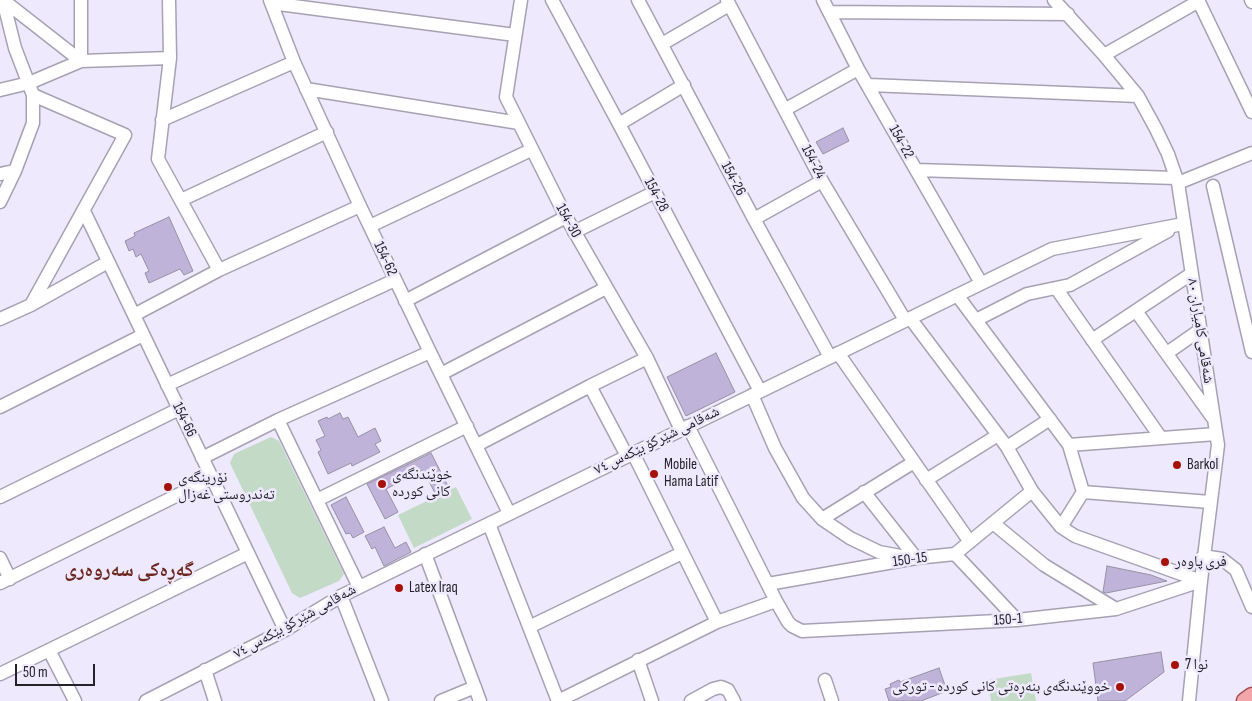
<!DOCTYPE html>
<html>
<head>
<meta charset="utf-8">
<style>
  body { margin:0 }
  #map { position:relative; width:1252px; height:701px; overflow:hidden; background:#eee9fc; font-family:"Sofia Sans Condensed",sans-serif }
  canvas { display:block }
  .scale { position:absolute; left:15px; top:664px; width:80px; height:22px; box-sizing:border-box; border:2px solid #242229; border-top:0; padding-left:6px; font-size:15px; line-height:18px; white-space:nowrap; color:#242229; -webkit-text-stroke:4px #eee9fc; paint-order:stroke }
</style>
</head>
<body>
<div id="map">
<canvas width="1252" height="701"></canvas>
<div class="scale">50 m</div>
</div>
<script>
const g = document.querySelector('canvas').getContext('2d');
g.lineJoin = 'round';
function fillPath(path, color) { g.fillStyle = color; g.fill(path, 'evenodd'); }
const shape = rows => new Path2D(rows.map(r => 'M' + r).join(''));
function trace(path, color, width, dash) { g.strokeStyle = color; g.lineWidth = width; g.lineCap = dash ? 'butt' : 'round'; g.setLineDash(dash || []); g.stroke(path); }
function drawText(font, color, halo, rows, align = 'center') {
  g.font = font + ' "Sofia Sans Condensed","Noto Naskh Arabic",sans-serif'; g.lineWidth = 5; g.setLineDash([]); g.textBaseline = 'middle'; g.strokeStyle = halo; g.fillStyle = color; for (const [text, x, y, turn = 0] of rows) {
    g.save(); g.translate(x, y); g.rotate((+turn || 0) * Math.PI / 180); g.textAlign = isNaN(turn) ? turn : align; if (halo) g.strokeText(text, 0, 0); g.fillText(text, 0, 0); g.restore();
  }
}
fillPath(shape([
  [271,437,279,441,344,574,339,581,300,598,292,593,230,463,234,454],
  [456,487,472,519,414,548,398,515],
  [1031,673,1036,701,991,701,988,680]
]), '#c3dac7');
const building = shape([
  [843,128,849,141,823,154,816,142,843,128],
  [169,217,193,271,184,275,180,269,149,283,145,273,149,271,141,254,136,257,133,249,129,251,125,241,135,236,134,233,169,217],
  [716,353,735,392,686,416,667,377,716,353],
  [340,413,343,419,348,417,358,437,375,428,381,441,375,444,380,452,352,466,351,463,328,474,318,452,321,450,316,440,325,436,318,421,327,417,328,419,340,413],
  [431,453,448,486,435,493,423,470,386,489,398,512,385,519,367,484,431,453],
  [346,497,364,532,353,538,350,533,346,534,331,505,346,497],
  [384,527,395,548,406,542,411,552,384,566,375,547,372,549,365,536,384,527],
  [1107,566,1151,575,1167,581,1106,593,1103,592,1107,566],
  [1161,652,1164,672,1125,701,1098,701,1093,663,1161,652],
  [939,668,947,691,921,701,889,701,885,689,891,687,890,684,899,680,900,682,939,668]
]);
fillPath(building, '#bfb3da');
trace(building, '#9691a3', 1);
const minor = shape([
  [3,0,81,61],
  [81,0,81,61],
  [169,0,170,58,158,159,219,270],
  [270,0,294,62,360,206,430,352,509,513],
  [521,0,506,97,566,217,647,358,681,430],
  [552,0,619,124,760,391],
  [638,0,754,219,830,357],
  [727,0,822,181,905,320],
  [823,0,858,69,981,283],
  [1054,0,1104,55,1138,96,1156,129,1168,154,1178,183,1218,445,1201,581,1189,701],
  [1198,0,1252,112],
  [1251,0,1252,2],
  [271,3,515,35],
  [829,12,1068,14],
  [662,44,729,5],
  [1104,55,1199,1],
  [869,85,1138,96],
  [306,89,519,123],
  [0,90,29,83,81,61,170,58],
  [786,109,858,69],
  [162,120,294,62],
  [619,124,684,85],
  [916,170,1176,178],
  [0,174,15,171],
  [1178,183,1252,153],
  [1213,186,1252,352],
  [181,200,327,132],
  [0,202,15,171,33,123,33,95,15,48,3,0],
  [84,211,285,630],
  [754,219,822,181],
  [370,226,531,150],
  [574,232,655,192],
  [1056,288,1161,438],
  [957,295,1069,445,1083,492],
  [405,301,566,217],
  [31,305,125,135,33,95],
  [1136,311,1212,417],
  [134,315,219,270,360,206],
  [910,318,1007,447,1032,491,1061,527,1075,536,1201,581],
  [0,319,31,305,108,262],
  [976,320,1027,294,1070,285,1168,231],
  [1092,340,1191,274],
  [838,353,970,542],
  [1167,353,1200,330],
  [441,374,606,288],
  [167,385,395,280],
  [590,386,627,456],
  [752,395,775,448,803,498,822,519,850,538,879,552,906,557],
  [0,407,143,335],
  [278,420,359,587],
  [688,426,776,601,788,622,792,626,802,631,1017,620,1116,609,1201,581],
  [477,445,590,386,647,358],
  [1069,445,1216,434],
  [1007,447,1050,419],
  [633,453,717,622],
  [202,458,278,420,430,352],
  [926,480,998,435],
  [864,492,916,558],
  [1083,492,1210,502],
  [0,497,179,409],
  [317,500,467,426],
  [822,519,914,462],
  [993,523,1044,565,1116,609],
  [489,524,558,701],
  [1061,527,1083,492],
  [425,554,480,701],
  [955,554,1017,620],
  [1203,556,1222,559,1236,570,1252,607],
  [0,558,10,579],
  [0,583,212,478],
  [768,584,916,558,955,554,1032,491],
  [341,596,382,701],
  [529,627,682,553],
  [49,650,75,701],
  [638,660,652,701],
  [205,670,215,701],
  [0,674,248,553],
  [825,680,832,701],
  [146,701,285,630,341,596,1052,249,1183,224],
  [441,701,475,687],
  [558,701,717,622,776,601],
  [691,701,713,689,721,687,728,690,734,701]
]);
const major = shape([
  [1245,701,1252,696]
]);
trace(minor, '#a7a1b3', 15);
trace(major, '#a45158', 19);
trace(minor, '#fff', 12);
trace(major, '#f2a6aa', 16);
for (const [x, y, r, color] of [
  [1177,465,5,"#a6120a"],
  [654,474,5,"#a6120a"],
  [382,484,5,"#a6120a"],
  [168,487,5,"#a6120a"],
  [1165,562,5,"#a6120a"],
  [399,588,5,"#a6120a"],
  [1175,665,5,"#a6120a"],
  [1120,687,5,"#a6120a"]
]) { const dot = new Path2D(); dot.arc(x, y, r, 0, 2 * Math.PI); g.fillStyle = color; g.fill(dot); trace(dot, '#eee9fc', 2); }
drawText('15px', '#242229', '#eee9fc', [
  ["154-22",901,142,61],
  ["154-24",813,162,63],
  ["154-26",733,179,62],
  ["154-28",656,195,62],
  ["154-30",568,221,61],
  ["154-62",385,259,65],
  ["شەقامی کامیاران ٨٠",1200,331,81],
  ["154-66",184,420,64],
  ["شەقامی شێرکۆ بێکەس ٧٤",657,441,-26],
  ["150-15",910,560,-8],
  ["150-1",1008,620,-4],
  ["شەقامی شێرکۆ بێکەس ٧٤",295,622,-29]
]);
drawText('15px', '#242229', '#eee9fc', [
  ["Mobile",664,465],
  ["Hama Latif",664,482],
  ["Barkol",1187,465],
  ["خوێندنگەی",392,475],
  ["کانی کوردە",392,492],
  ["نۆرینگەی",178,478],
  ["تەندروستی غەزال",178,495],
  ["فری پاوەر",1175,562],
  ["Latex Iraq",409,588],
  ["نوا 7",1185,665],
  ["خووێندنگەی بنەڕەتی کانی کوردە - تورکی",1110,687,"right"]
], 'left');
drawText('bold 20px', '#6c271f', '#eee9fc', [
  ["گەڕەکی سەروەری",129,571]
]);
</script>
</body>
</html>
